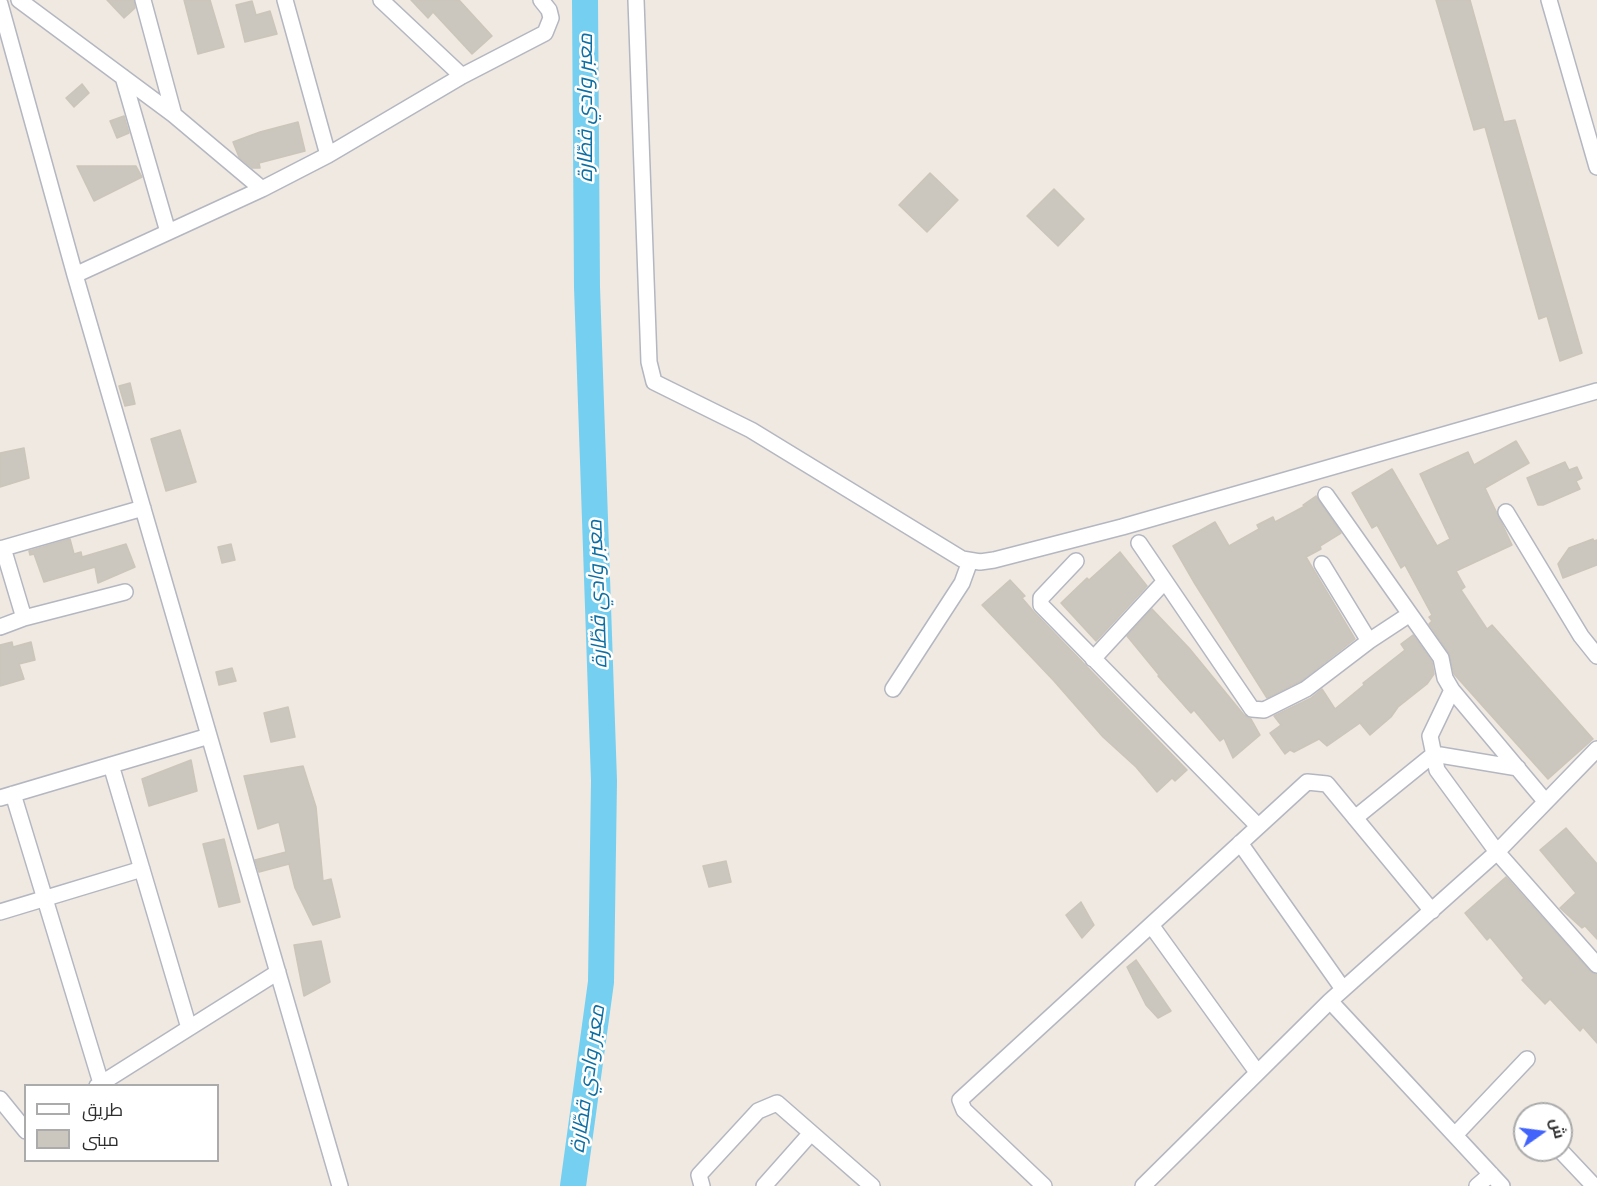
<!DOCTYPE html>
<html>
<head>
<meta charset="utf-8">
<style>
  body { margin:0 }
  #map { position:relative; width:1597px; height:1186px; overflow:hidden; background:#efe9e1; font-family:"Noto Sans",Cairo,sans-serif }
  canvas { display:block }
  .legend { position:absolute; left:24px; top:1084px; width:195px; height:78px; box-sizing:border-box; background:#fff; border:2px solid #ababab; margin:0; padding:8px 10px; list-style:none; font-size:18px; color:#2e2e2e }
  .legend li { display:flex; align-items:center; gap:12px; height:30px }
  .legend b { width:30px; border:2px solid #ababab }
  .north { position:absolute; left:1513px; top:1102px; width:60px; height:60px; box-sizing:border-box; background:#fff; border:2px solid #ababab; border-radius:50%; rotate:76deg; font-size:16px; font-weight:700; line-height:24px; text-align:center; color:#2e2e2e }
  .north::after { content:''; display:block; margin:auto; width:21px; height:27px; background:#4264fb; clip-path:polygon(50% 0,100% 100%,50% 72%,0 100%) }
</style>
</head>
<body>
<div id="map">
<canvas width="1597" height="1186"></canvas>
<ul class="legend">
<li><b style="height:8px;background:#fff"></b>طريق</li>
<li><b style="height:16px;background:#cbc7bf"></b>مبنى</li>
</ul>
<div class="north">ش</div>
</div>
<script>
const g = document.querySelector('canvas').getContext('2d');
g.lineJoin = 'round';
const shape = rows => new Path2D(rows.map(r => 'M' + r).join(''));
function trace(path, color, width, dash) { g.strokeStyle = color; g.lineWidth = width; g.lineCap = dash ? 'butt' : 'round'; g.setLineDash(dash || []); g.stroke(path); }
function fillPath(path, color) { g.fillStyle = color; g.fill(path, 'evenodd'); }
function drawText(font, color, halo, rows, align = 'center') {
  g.font = font + ' "Noto Sans",Cairo,sans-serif'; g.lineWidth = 5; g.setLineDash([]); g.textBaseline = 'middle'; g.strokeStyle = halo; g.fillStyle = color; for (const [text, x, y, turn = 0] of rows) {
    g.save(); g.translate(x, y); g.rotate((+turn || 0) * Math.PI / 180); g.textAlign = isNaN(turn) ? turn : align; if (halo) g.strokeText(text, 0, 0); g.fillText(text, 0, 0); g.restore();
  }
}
trace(shape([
  [573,1186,601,982,604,781,587,287,585,0]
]), '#75cff0', 26);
const building = shape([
  [107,0,134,0,135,8,124,18,107,0],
  [184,0,210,0,224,47,198,54,184,0],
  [411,0,459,0,492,36,472,54,433,12,428,18,411,0],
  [1436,0,1470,0,1504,122,1515,120,1582,353,1560,361,1547,316,1539,319,1485,127,1474,130,1436,0],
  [252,1,256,15,270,11,277,34,245,42,236,5,252,1],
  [82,84,89,93,74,107,66,98,82,84],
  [124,116,129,133,117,138,110,121,124,116],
  [298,122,305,151,259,163,260,168,252,168,239,157,233,142,260,132,298,122],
  [77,166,136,166,142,177,94,201,77,166],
  [930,173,958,200,927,232,899,205,930,173],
  [1054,189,1084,219,1058,246,1027,216,1054,189],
  [130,383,135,404,125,406,119,386,130,383],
  [180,430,196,482,166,491,151,439,180,430],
  [1516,441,1529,463,1485,488,1512,545,1456,571,1465,587,1461,590,1487,629,1492,625,1593,739,1548,779,1454,674,1449,653,1429,624,1432,621,1429,617,1432,615,1405,565,1401,568,1377,525,1372,528,1352,493,1392,469,1437,546,1450,539,1420,474,1468,452,1474,465,1516,441],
  [24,448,29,478,0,487,0,453,24,448],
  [1565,462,1569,470,1577,467,1582,478,1576,481,1580,489,1543,505,1538,505,1527,478,1565,462],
  [1316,496,1341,533,1320,546,1321,549,1306,557,1355,639,1301,681,1267,698,1195,584,1173,546,1215,522,1229,546,1259,529,1257,525,1273,517,1275,522,1305,506,1303,505,1316,496],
  [70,539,74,554,81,552,82,557,126,544,135,567,98,583,95,567,44,582,34,554,30,555,29,551,70,539],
  [1593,539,1594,541,1597,540,1597,565,1563,578,1558,564,1569,548,1593,539],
  [231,544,235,560,222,563,218,547,231,544],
  [1120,552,1147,586,1096,641,1061,603,1087,578,1089,580,1120,552],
  [1010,580,1025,596,1022,598,1034,612,1187,770,1175,781,1172,778,1157,792,1136,767,1103,737,1054,681,982,605,1010,580],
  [1152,609,1189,648,1244,715,1251,719,1260,735,1233,758,1224,738,1220,741,1194,710,1191,713,1158,676,1159,675,1127,636,1152,609],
  [1413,635,1432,662,1434,674,1427,684,1398,707,1391,717,1370,735,1360,723,1327,746,1319,739,1294,752,1290,750,1285,754,1270,733,1281,725,1274,716,1311,698,1322,689,1335,709,1364,685,1363,683,1405,650,1401,644,1413,635],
  [12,642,13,647,31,642,35,660,19,664,24,679,0,686,0,645,12,642],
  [232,668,236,681,219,685,216,672,232,668],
  [288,707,295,737,271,742,264,713,288,707],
  [191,760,197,791,149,806,142,779,191,760],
  [303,766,316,807,323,881,331,879,340,917,313,925,295,888,289,864,259,872,255,860,286,852,279,822,258,829,244,776,303,766],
  [1566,828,1597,864,1597,939,1585,926,1582,928,1560,908,1576,893,1540,850,1566,828],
  [224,839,240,902,219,907,203,844,224,839],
  [726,861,731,882,709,887,703,866,726,861],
  [1506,877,1590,971,1597,975,1597,1043,1583,1027,1580,1031,1550,999,1545,1004,1522,980,1524,978,1490,937,1487,940,1465,913,1506,877],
  [1081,902,1094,925,1082,938,1066,915,1081,902],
  [321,941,330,982,304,996,294,945,321,941],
  [1136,960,1171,1011,1158,1018,1146,1005,1127,967,1136,960]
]);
fillPath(building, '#cbc7bf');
trace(building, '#cbc5ba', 1.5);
const minor = shape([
  [19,0,174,115,262,189],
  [143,0,174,115],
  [285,0,328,155],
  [381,0,462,76],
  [636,0,649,362,654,382,751,430,962,559,980,562,994,560,1122,527,1597,391],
  [1549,0,1597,167],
  [0,4,75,275,340,1186],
  [123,77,168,232],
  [75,275,262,189,328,155,462,76,545,33,551,18,549,10,541,0],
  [1326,495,1441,658,1445,678,1452,690,1545,801],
  [1506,512,1581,636,1597,656],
  [1139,543,1252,709,1264,710,1306,689,1369,641,1410,614],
  [3,548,24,618],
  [0,549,143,508],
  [1076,561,1041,598,1041,605,1258,826],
  [1322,564,1369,641],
  [0,627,24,618,125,592],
  [1093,659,1165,581],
  [893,689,962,583,970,561],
  [1452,690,1430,736,1437,770,1497,852,1597,965],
  [111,765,189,1028],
  [13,794,101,1083],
  [0,798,209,736],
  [1355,818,1434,754,1518,768],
  [1240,843,1343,989],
  [0,912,142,869],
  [1151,925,1257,1072],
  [1330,1001,1502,1186],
  [97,1086,278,972],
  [0,1099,26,1131],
  [1455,1135,1527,1059],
  [1560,1150,1594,1186],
  [702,1186,699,1175,758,1111,777,1103,872,1186],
  [764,1186,811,1133],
  [1044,1186,964,1110,960,1100,1307,782,1327,784,1432,911],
  [1143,1186,1330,1001,1497,852,1597,749],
  [1477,1186,1491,1174]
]);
trace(minor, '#b4b7c1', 18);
trace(minor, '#fff', 15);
drawText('italic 21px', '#0d6fa3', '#fff', [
  ["معبر وادي قطّارة",586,108,-90],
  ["معبر وادي قطّارة",598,594,-92],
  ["معبر وادي قطّارة",588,1079,-82]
]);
</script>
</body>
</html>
